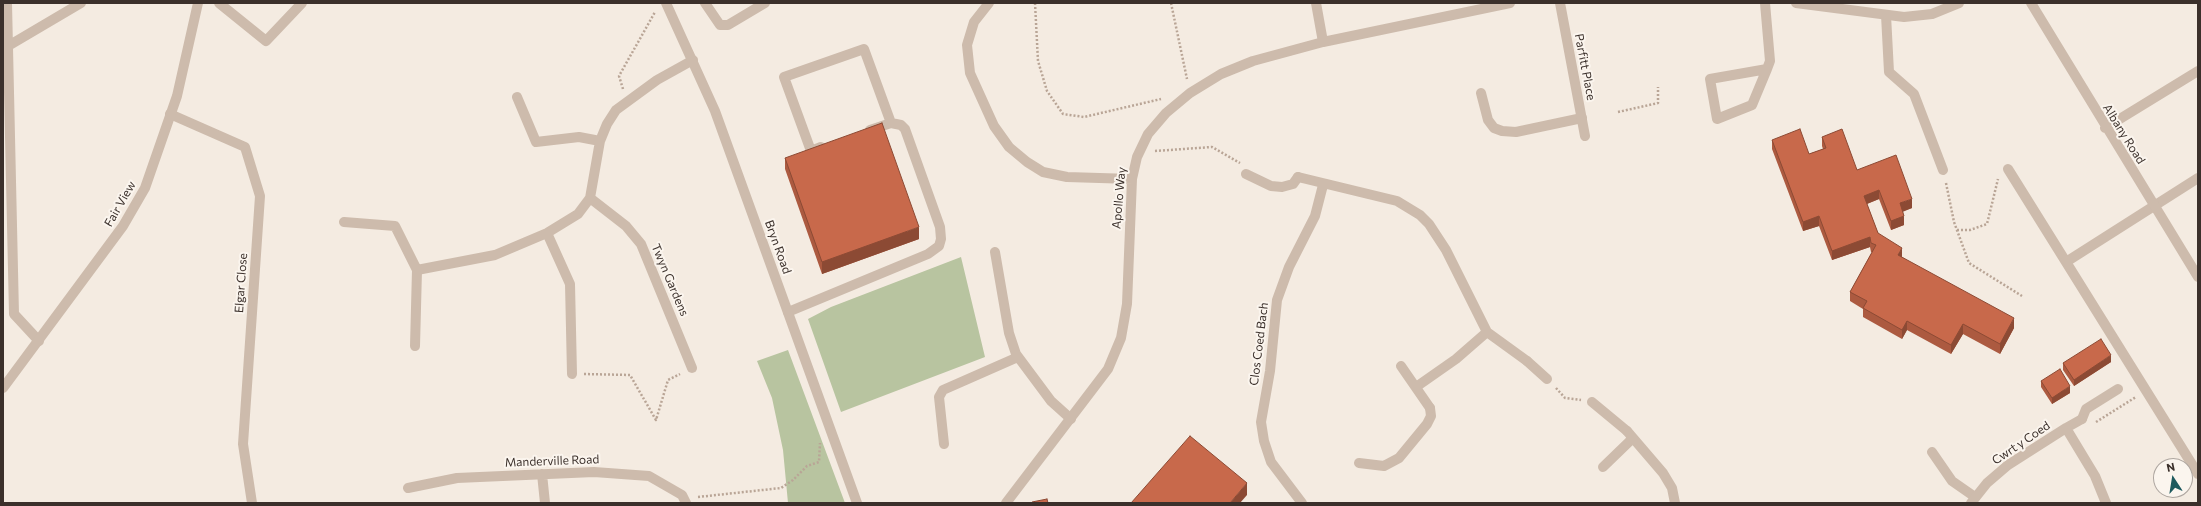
<!DOCTYPE html>
<html>
<head>
<meta charset="utf-8">
<style>
  body { margin:0 }
  #map { position:relative; width:2201px; height:506px; overflow:hidden; background:#f4ebe1; font-family:Commissioner,sans-serif }
  canvas { display:block }
  .frame { position:absolute; inset:0; border:4px solid #3b302b; pointer-events:none }
  .north { position:absolute; left:2153px; top:458px; width:40px; height:40px; box-sizing:border-box; background:#fbf5ee; border:1px solid #aea6a0; border-radius:50%; rotate:348deg; font-size:11px; font-weight:700; line-height:16px; text-align:center; color:#3b302b }
  .north::after { content:''; display:block; margin:auto; width:14px; height:18px; background:#1f5a5e; clip-path:polygon(50% 0,100% 100%,50% 72%,0 100%) }
</style>
</head>
<body>
<div id="map">
<canvas width="2201" height="506"></canvas>
<div class="frame"></div>
<div class="north">N</div>
</div>
<script>
const g = document.querySelector('canvas').getContext('2d');
g.lineJoin = 'round';
function fillPath(path, color) { g.fillStyle = color; g.fill(path, 'evenodd'); }
const shape = rows => new Path2D(rows.map(r => 'M' + r).join(''));
function trace(path, color, width, dash) { g.strokeStyle = color; g.lineWidth = width; g.lineCap = dash ? 'butt' : 'round'; g.setLineDash(dash || []); g.stroke(path); }
function drawText(font, color, halo, rows, align = 'center') {
  g.font = font + ' Commissioner,sans-serif'; g.lineWidth = 4; g.setLineDash([]); g.textBaseline = 'middle'; g.strokeStyle = halo; g.fillStyle = color; for (const [text, x, y, turn = 0] of rows) {
    g.save(); g.translate(x, y); g.rotate((+turn || 0) * Math.PI / 180); g.textAlign = isNaN(turn) ? turn : align; if (halo) g.strokeText(text, 0, 0); g.fillText(text, 0, 0); g.restore();
  }
}
fillPath(shape([
  [961,257,985,357,841,412,808,319,831,307],
  [788,350,845,503,788,503,783,450,772,398,757,361]
]), '#b8c4a0');
trace(shape([
  [1035,3,1038,61,1047,91,1063,114,1084,117,1161,99],
  [1171,3,1187,79],
  [623,89,619,76,655,12],
  [1618,112,1658,103,1658,87],
  [1155,151,1212,147,1240,163],
  [1946,183,1954,222,1969,263,2022,296],
  [1957,230,1970,230,1987,224,1998,179],
  [584,374,630,375,656,420,668,380,680,374],
  [1556,388,1565,398,1581,400],
  [2096,422,2136,397],
  [698,497,781,488,793,480,807,466,819,462,820,443]
]), '#b9a596', 2.5, [2, 2]);
trace(shape([
  [219,3,266,41,302,3],
  [705,3,720,25,728,25,765,3],
  [1765,3,1770,61,1767,69,1752,105,1717,119,1710,79,1767,69],
  [1886,15,1889,72,1914,94,1943,170],
  [1481,93,1488,120,1494,128,1502,131,1516,132,1582,118],
  [821,147,811,151,784,77,864,49,891,123],
  [2008,169,2066,262],
  [1246,174,1271,186,1282,187,1293,184,1298,177],
  [2198,178,2066,262,2198,474],
  [995,252,1009,333,1016,354,1051,401,1071,419],
  [788,312,928,254,939,246,941,239,940,227,905,129,901,125,891,123,870,130],
  [1527,361,1547,379],
  [1592,402,1627,431],
  [2082,419,2086,409,2118,389],
  [944,444,939,397,943,390,1018,357],
  [1932,452,1952,481,1975,497],
  [1359,463,1384,466,1399,458,1427,424,1431,416,1430,408]
]), '#cdbbac', 10);
trace(shape([
  [7,3,14,314,39,341],
  [989,3,974,22,967,45,970,73,994,126,1009,147,1027,162,1043,172,1067,177,1132,179],
  [1316,3,1323,42],
  [1560,3,1585,136],
  [1796,3,1904,17,1932,14,1959,3],
  [2031,3,2198,277],
  [3,49,81,3],
  [517,97,536,142,579,137,600,141],
  [170,114,245,147,260,196,243,444,252,503],
  [2105,128,2198,71],
  [1298,177,1397,201,1420,215,1429,224,1446,250,1487,332,1527,361],
  [590,198,626,226,641,244,692,368],
  [344,222,395,226,417,270,495,255,547,233,578,214,590,198,600,141,607,124,616,110,657,80,693,60],
  [547,233,570,284,572,374],
  [415,346,417,270],
  [1401,366,1430,408],
  [1416,387,1456,359,1487,332],
  [2066,428,2082,419],
  [1627,431,1663,473,1672,488,1675,503],
  [1603,467,1633,438],
  [542,474,545,503],
  [408,488,457,478,594,472,649,476,682,495,686,503],
  [1006,503,1108,369,1121,338,1127,304,1132,179,1137,157,1148,134,1166,113,1190,93,1221,74,1253,61,1323,42,1510,3],
  [1302,503,1271,462,1264,441,1261,422,1270,371,1277,300,1289,267,1315,216,1323,185],
  [1971,503,1987,483,2008,465,2066,428,2095,476,2106,503]
]), '#cdbbac', 10);
trace(shape([
  [666,3,715,111,857,503],
  [3,388,123,226,145,188,177,96,198,3]
]), '#cdbbac', 10);
fillPath(shape([
  [1822,137,1857,170,1912,208,1903,211,1904,225,1891,230,1879,199,1867,204,1878,233,1902,257,2014,328,2000,354,1963,334,1951,354,1907,330,1902,339,1863,317,1863,309,1850,301,1850,292,1872,252,1871,252,1870,247,1832,260,1819,226,1803,231,1772,149,1772,140,1809,154,1823,149,1822,146],
  [785,158,919,239,822,274,785,169],
  [2111,362,2074,386,2063,370,2063,363],
  [2041,381,2070,393,2052,404,2041,387]
]), '#ac5a40');
fillPath(shape([
  [1879,190,1879,199,1864,205,1864,196],
  [1912,199,1912,208,1900,213,1900,203],
  [1819,216,1819,226,1803,231,1803,222],
  [1904,216,1904,225,1891,230,1891,221],
  [919,227,919,239,822,274,822,262],
  [1870,237,1870,247,1832,260,1832,251],
  [1902,248,1902,258,1898,255],
  [2014,318,2014,328,2000,354,2000,344],
  [1907,321,1907,330,1902,339,1902,330],
  [1963,324,1963,334,1951,354,1951,345],
  [2111,355,2111,362,2074,386,2074,380],
  [2070,386,2070,393,2052,404,2052,398],
  [1247,483,1247,495,1240,503,1230,503]
]), '#8c4a34');
const building = shape([
  [882,123,919,227,822,262,785,158,882,123],
  [1800,129,1809,154,1826,148,1822,137,1842,129,1857,170,1896,155,1912,199,1900,203,1904,216,1891,221,1879,190,1864,196,1878,233,1902,248,1898,255,2014,318,2000,344,1963,324,1951,345,1907,321,1902,330,1863,308,1867,301,1850,292,1876,245,1871,243,1870,237,1832,251,1819,216,1803,222,1772,140,1800,129],
  [2101,339,2111,355,2074,380,2063,363,2101,339],
  [2060,369,2070,386,2052,398,2041,381,2060,369],
  [1190,436,1247,483,1230,503,1131,503,1190,436],
  [1047,499,1048,503,1033,503,1032,502,1047,499]
]);
fillPath(building, '#c8694b');
trace(building, '#8c4a34', 1);
drawText('12px', '#3b302b', '#fbf5ee', [
  ["Parfitt Place",1585,67,79],
  ["Albany Road",2124,134,58],
  ["Apollo Way",1119,198,-85],
  ["Fair View",120,204,-60],
  ["Bryn Road",778,247,70],
  ["Twyn Gardens",670,280,67],
  ["Elgar Close",241,283,-86],
  ["Clos Coed Bach",1259,344,-83],
  ["Cwrt y Coed",2021,443,-34],
  ["Manderville Road",552,461,-2]
]);
</script>
</body>
</html>
